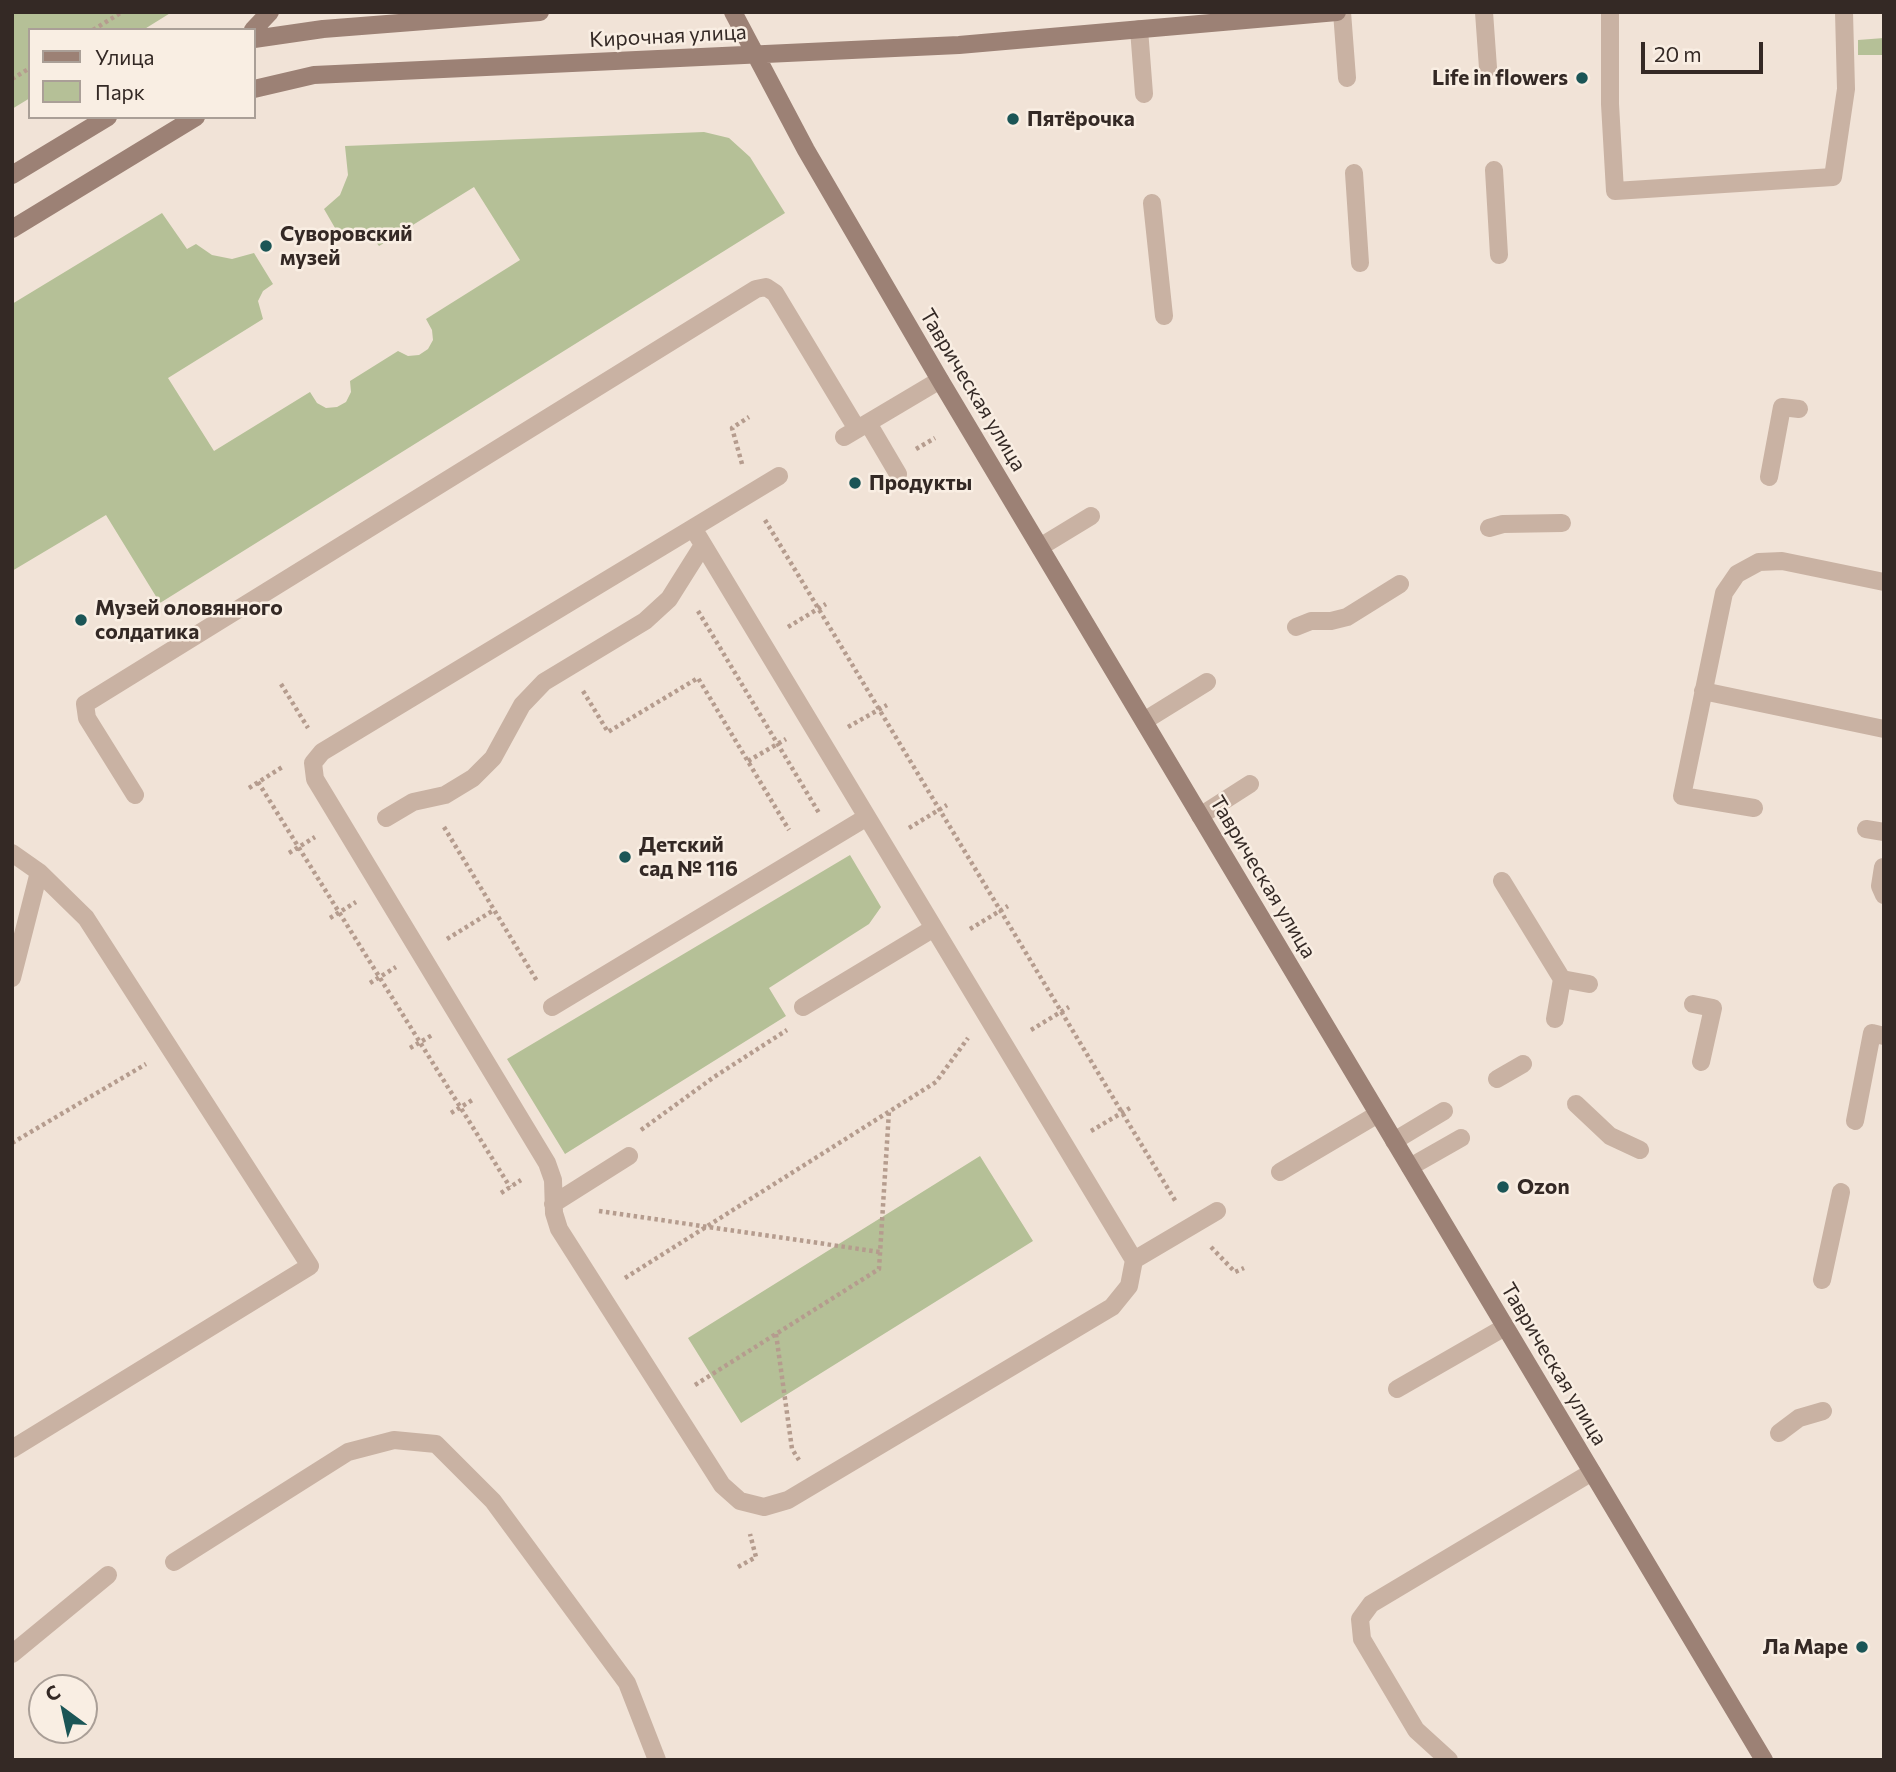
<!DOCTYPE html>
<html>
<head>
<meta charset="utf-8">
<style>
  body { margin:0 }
  #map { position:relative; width:1896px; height:1772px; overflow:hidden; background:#f1e3d7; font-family:Commissioner,sans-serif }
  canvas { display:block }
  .frame { position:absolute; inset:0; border:14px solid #342925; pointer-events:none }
  .legend { position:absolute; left:28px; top:28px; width:228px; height:91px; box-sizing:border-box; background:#f9eee3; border:2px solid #aa9f97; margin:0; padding:9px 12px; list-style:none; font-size:21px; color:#342925 }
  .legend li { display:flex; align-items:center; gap:14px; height:35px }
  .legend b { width:35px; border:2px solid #aa9f97 }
  .north { position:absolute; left:28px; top:1674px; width:70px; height:70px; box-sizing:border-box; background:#f9eee3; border:2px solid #aa9f97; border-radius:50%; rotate:327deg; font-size:19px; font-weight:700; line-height:28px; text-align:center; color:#342925 }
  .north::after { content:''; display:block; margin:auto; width:24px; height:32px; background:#1b5556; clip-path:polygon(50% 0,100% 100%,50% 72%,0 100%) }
  .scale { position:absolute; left:1641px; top:42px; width:122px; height:32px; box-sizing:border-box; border:4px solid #342925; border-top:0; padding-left:9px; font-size:21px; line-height:24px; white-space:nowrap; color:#342925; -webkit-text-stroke:5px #f9eee3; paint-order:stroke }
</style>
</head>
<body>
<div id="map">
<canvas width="1896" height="1772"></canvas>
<div class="frame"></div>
<ul class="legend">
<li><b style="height:9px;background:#9c8175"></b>Улица</li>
<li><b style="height:19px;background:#b5c097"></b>Парк</li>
</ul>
<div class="north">С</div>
<div class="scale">20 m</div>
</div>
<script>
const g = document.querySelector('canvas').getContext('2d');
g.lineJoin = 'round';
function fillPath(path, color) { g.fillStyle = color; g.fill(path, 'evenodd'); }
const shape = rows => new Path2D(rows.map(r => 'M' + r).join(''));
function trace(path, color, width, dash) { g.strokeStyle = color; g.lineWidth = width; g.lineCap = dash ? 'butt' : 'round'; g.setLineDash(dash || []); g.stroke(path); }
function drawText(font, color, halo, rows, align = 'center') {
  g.font = font + ' Commissioner,sans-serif'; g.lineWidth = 5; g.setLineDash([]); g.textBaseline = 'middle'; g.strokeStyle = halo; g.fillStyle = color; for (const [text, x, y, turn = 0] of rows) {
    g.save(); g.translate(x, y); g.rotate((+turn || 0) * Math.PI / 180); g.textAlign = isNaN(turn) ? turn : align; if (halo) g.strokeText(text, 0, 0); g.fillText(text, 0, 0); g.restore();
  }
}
fillPath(shape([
  [12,12,172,12,143,30,30,30,30,98,12,109],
  [1884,38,1884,55,1858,55,1858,40],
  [704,132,729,138,750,157,785,213,160,603,106,515,12,571,12,304,162,213,187,249,196,244,212,255,232,259,254,253,273,284,263,291,258,301,263,319,168,378,214,451,310,392,317,403,326,408,337,407,346,402,351,392,350,381,398,351,408,356,419,355,428,349,433,340,432,330,426,319,520,260,474,187,379,246,373,238,364,233,353,234,342,240,324,209,340,195,348,175,345,146],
  [850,855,881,907,869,924,769,988,786,1016,565,1154,507,1059],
  [980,1156,1033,1241,741,1423,688,1338]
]), '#b5c097');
trace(shape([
  [93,30,122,12],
  [12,79,30,68],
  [916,449,935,438],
  [742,464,732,428,749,417],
  [765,520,1176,1202],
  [698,611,819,813],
  [788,627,826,604],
  [281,684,308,728],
  [583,691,608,732,698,678,789,830],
  [848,727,887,705],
  [748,761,786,739],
  [258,782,510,1187],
  [249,788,284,766],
  [444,827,537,981],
  [909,828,947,805],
  [289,853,315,837],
  [330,918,356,902],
  [970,929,1008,906],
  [447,939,494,910],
  [370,983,396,967],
  [1031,1030,1069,1007],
  [410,1048,434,1034],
  [451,1113,474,1099],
  [641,1130,714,1077,787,1030],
  [1091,1131,1130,1108],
  [12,1143,146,1064],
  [501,1193,521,1180],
  [599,1211,880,1252],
  [1211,1247,1235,1272,1244,1268],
  [625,1278,936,1082,968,1038],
  [776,1334,792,1449,799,1460],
  [695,1385,879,1269,889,1111],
  [738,1567,756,1557,750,1534]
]), '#b59c8e', 4.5, [3.5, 3.5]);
trace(shape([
  [1342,12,1347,78],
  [1484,12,1488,68],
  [1610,12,1610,104,1615,191,1833,177,1846,89,1844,12],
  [1139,29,1144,94],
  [1494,170,1499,255],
  [1354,173,1360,263],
  [1152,203,1164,316],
  [868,423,898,474],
  [844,437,940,380],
  [779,476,322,752,313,763,315,779,547,1163,553,1180,554,1213,559,1229,722,1485,740,1501,764,1507,788,1500,1112,1307,1129,1286,1134,1260,1217,1211],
  [1769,477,1782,407,1799,409],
  [693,528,1134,1260],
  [1489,528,1503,524,1562,523],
  [1040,547,1091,516],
  [1296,627,1311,621,1331,621,1347,617,1400,584],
  [1703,691,1884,729],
  [1144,721,1207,682],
  [135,795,87,718,85,704,756,289,766,287,775,293,857,429],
  [1754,808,1682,796,1724,593,1737,574,1759,562,1782,561,1884,582],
  [1200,816,1250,784],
  [386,818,413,802,445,795,473,778,493,758,522,705,544,682,645,621,669,599,703,545],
  [1866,829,1884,832],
  [12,853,39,872,86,918,310,1266,12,1449],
  [1883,867,1880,886,1884,895],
  [1502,881,1562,979,1555,1019],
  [12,978,39,872],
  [1562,979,1589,984],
  [1693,1004,1713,1008,1701,1062],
  [552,1007,867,817],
  [803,1007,934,928],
  [1497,1079,1523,1064],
  [1576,1104,1610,1136,1640,1150],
  [1855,1121,1872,1033,1884,1036],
  [1394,1141,1444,1111],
  [1410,1167,1461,1138],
  [1280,1172,1378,1114],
  [553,1204,629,1156],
  [1822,1280,1841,1192],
  [1397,1389,1505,1327],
  [1779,1433,1799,1418,1823,1411],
  [174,1562,348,1452,394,1440,436,1444,493,1501,627,1683,657,1760],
  [12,1654,108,1575],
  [1449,1760,1416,1730,1362,1639,1360,1619,1371,1604,1592,1472]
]), '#c9b2a3', 18);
trace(shape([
  [733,12,806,150,940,380,1764,1760],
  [253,30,270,12],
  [254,39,323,29,540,12],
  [254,89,314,75,959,45,1337,12],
  [12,175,108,117],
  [12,229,196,117]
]), '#9c8175', 18);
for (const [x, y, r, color] of [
  [1582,78,7,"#1b5556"],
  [1013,119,7,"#1b5556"],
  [266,246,7,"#1b5556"],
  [855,483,7,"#1b5556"],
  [81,620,7,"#1b5556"],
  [625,857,7,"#1b5556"],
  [1503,1187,7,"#1b5556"],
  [1862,1647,7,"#1b5556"]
]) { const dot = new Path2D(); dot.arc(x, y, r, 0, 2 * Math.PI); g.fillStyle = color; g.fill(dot); trace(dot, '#f9eee3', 2.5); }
drawText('21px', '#342925', '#f9eee3', [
  ["Кирочная улица",668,36,-3],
  ["Таврическая улица",973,390,59],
  ["Таврическая улица",1263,877,59],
  ["Таврическая улица",1554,1364,59]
]);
drawText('bold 21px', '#342925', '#f9eee3', [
  ["Life in flowers",1568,78,"right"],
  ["Пятёрочка",1027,119],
  ["Суворовский",280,234],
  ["музей",280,258],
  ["Продукты",869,483],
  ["Музей оловянного",95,608],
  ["солдатика",95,632],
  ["Детский",639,845],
  ["сад № 116",639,869],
  ["Ozon",1517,1187],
  ["Ла Маре",1848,1647,"right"]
], 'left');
</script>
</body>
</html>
